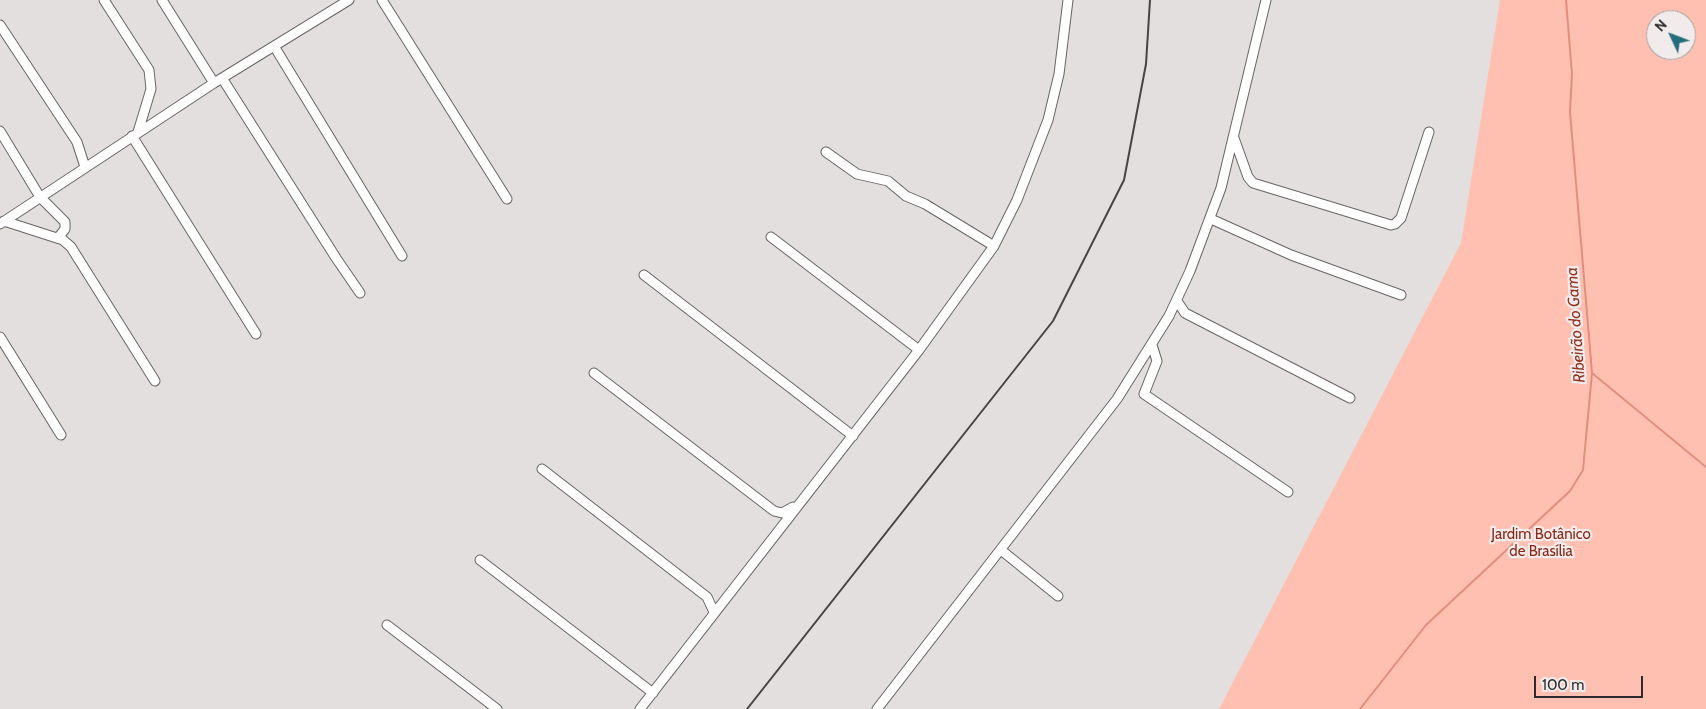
<!DOCTYPE html>
<html>
<head>
<meta charset="utf-8">
<style>
  body { margin:0 }
  #map { position:relative; width:1706px; height:709px; overflow:hidden; background:#e3dfde; font-family:Cabin,sans-serif }
  canvas { display:block }
  .north { position:absolute; left:1646px; top:10px; width:50px; height:50px; box-sizing:border-box; background:#f1eceb; border:1px solid #a29e9e; border-radius:50%; rotate:313deg; font-size:14px; font-weight:700; line-height:20px; text-align:center; color:#2c2a2a }
  .north::after { content:''; display:block; margin:auto; width:18px; height:22px; background:#266d7b; clip-path:polygon(50% 0,100% 100%,50% 72%,0 100%) }
  .scale { position:absolute; left:1534px; top:676px; width:109px; height:22px; box-sizing:border-box; border:2px solid #2c2a2a; border-top:0; padding-left:6px; font-size:15px; line-height:18px; white-space:nowrap; color:#2c2a2a; -webkit-text-stroke:4px #f1eceb; paint-order:stroke }
</style>
</head>
<body>
<div id="map">
<canvas width="1706" height="709"></canvas>
<div class="north">N</div>
<div class="scale">100 m</div>
</div>
<script>
const g = document.querySelector('canvas').getContext('2d');
g.lineJoin = 'round';
function fillPath(path, color) { g.fillStyle = color; g.fill(path, 'evenodd'); }
const shape = rows => new Path2D(rows.map(r => 'M' + r).join(''));
function trace(path, color, width, dash) { g.strokeStyle = color; g.lineWidth = width; g.lineCap = dash ? 'butt' : 'round'; g.setLineDash(dash || []); g.stroke(path); }
function drawText(font, color, halo, rows, align = 'center') {
  g.font = font + ' Cabin,sans-serif'; g.lineWidth = 4.5; g.setLineDash([]); g.textBaseline = 'middle'; g.strokeStyle = halo; g.fillStyle = color; for (const [text, x, y, turn = 0] of rows) {
    g.save(); g.translate(x, y); g.rotate((+turn || 0) * Math.PI / 180); g.textAlign = isNaN(turn) ? turn : align; if (halo) g.strokeText(text, 0, 0); g.fillText(text, 0, 0); g.restore();
  }
}
fillPath(shape([
  [1500,0,1706,0,1706,709,1219,709,1461,243],
  [1656,20,1686,20,1686,50,1656,50]
]), '#ffc0b2');
trace(shape([
  [1592,373,1706,467],
  [1360,709,1426,625,1570,491,1583,470,1592,373,1570,112,1572,74,1566,0]
]), '#e08f7e', 2);
const minor = shape([
  [104,0,149,70,151,89,138,132],
  [162,0,214,83],
  [382,0,507,199],
  [0,25,77,142,85,167],
  [274,46,402,256],
  [222,78,336,258,360,293],
  [0,131,40,197,65,222,65,229,58,238],
  [132,136,256,334],
  [1234,138,1248,177,1253,183,1391,225,1395,224,1401,218,1429,132],
  [826,152,857,174,888,181,906,196,925,204,994,246],
  [1211,219,1291,255,1401,295],
  [4,221,63,240,71,247,155,381],
  [0,224,214,83,349,0],
  [771,237,919,350],
  [644,275,853,436],
  [1177,301,1185,313,1350,398],
  [0,337,61,435],
  [1152,345,1157,361,1144,394,1288,492],
  [594,373,774,511,782,513,793,507],
  [542,469,707,597,714,612],
  [1001,550,1058,596],
  [480,560,653,693],
  [387,625,497,709],
  [640,709,919,350,994,246,1017,200,1048,120,1059,74,1068,0],
  [877,709,1117,399,1169,316,1190,271,1221,188,1266,0]
]);
trace(minor, '#686564', 11);
trace(minor, '#fff', 9);
trace(shape([
  [747,709,1053,321,1124,180,1146,64,1150,0]
]), '#484545', 2);
drawText('15px', '#872817', '#f1eceb', [
  ["Jardim Botânico",1541,535],
  ["de Brasília",1541,552]
]);
drawText('italic 16px', '#913220', '#f1eceb', [
  ["Ribeirão do Gama",1576,325,-94]
]);
</script>
</body>
</html>
